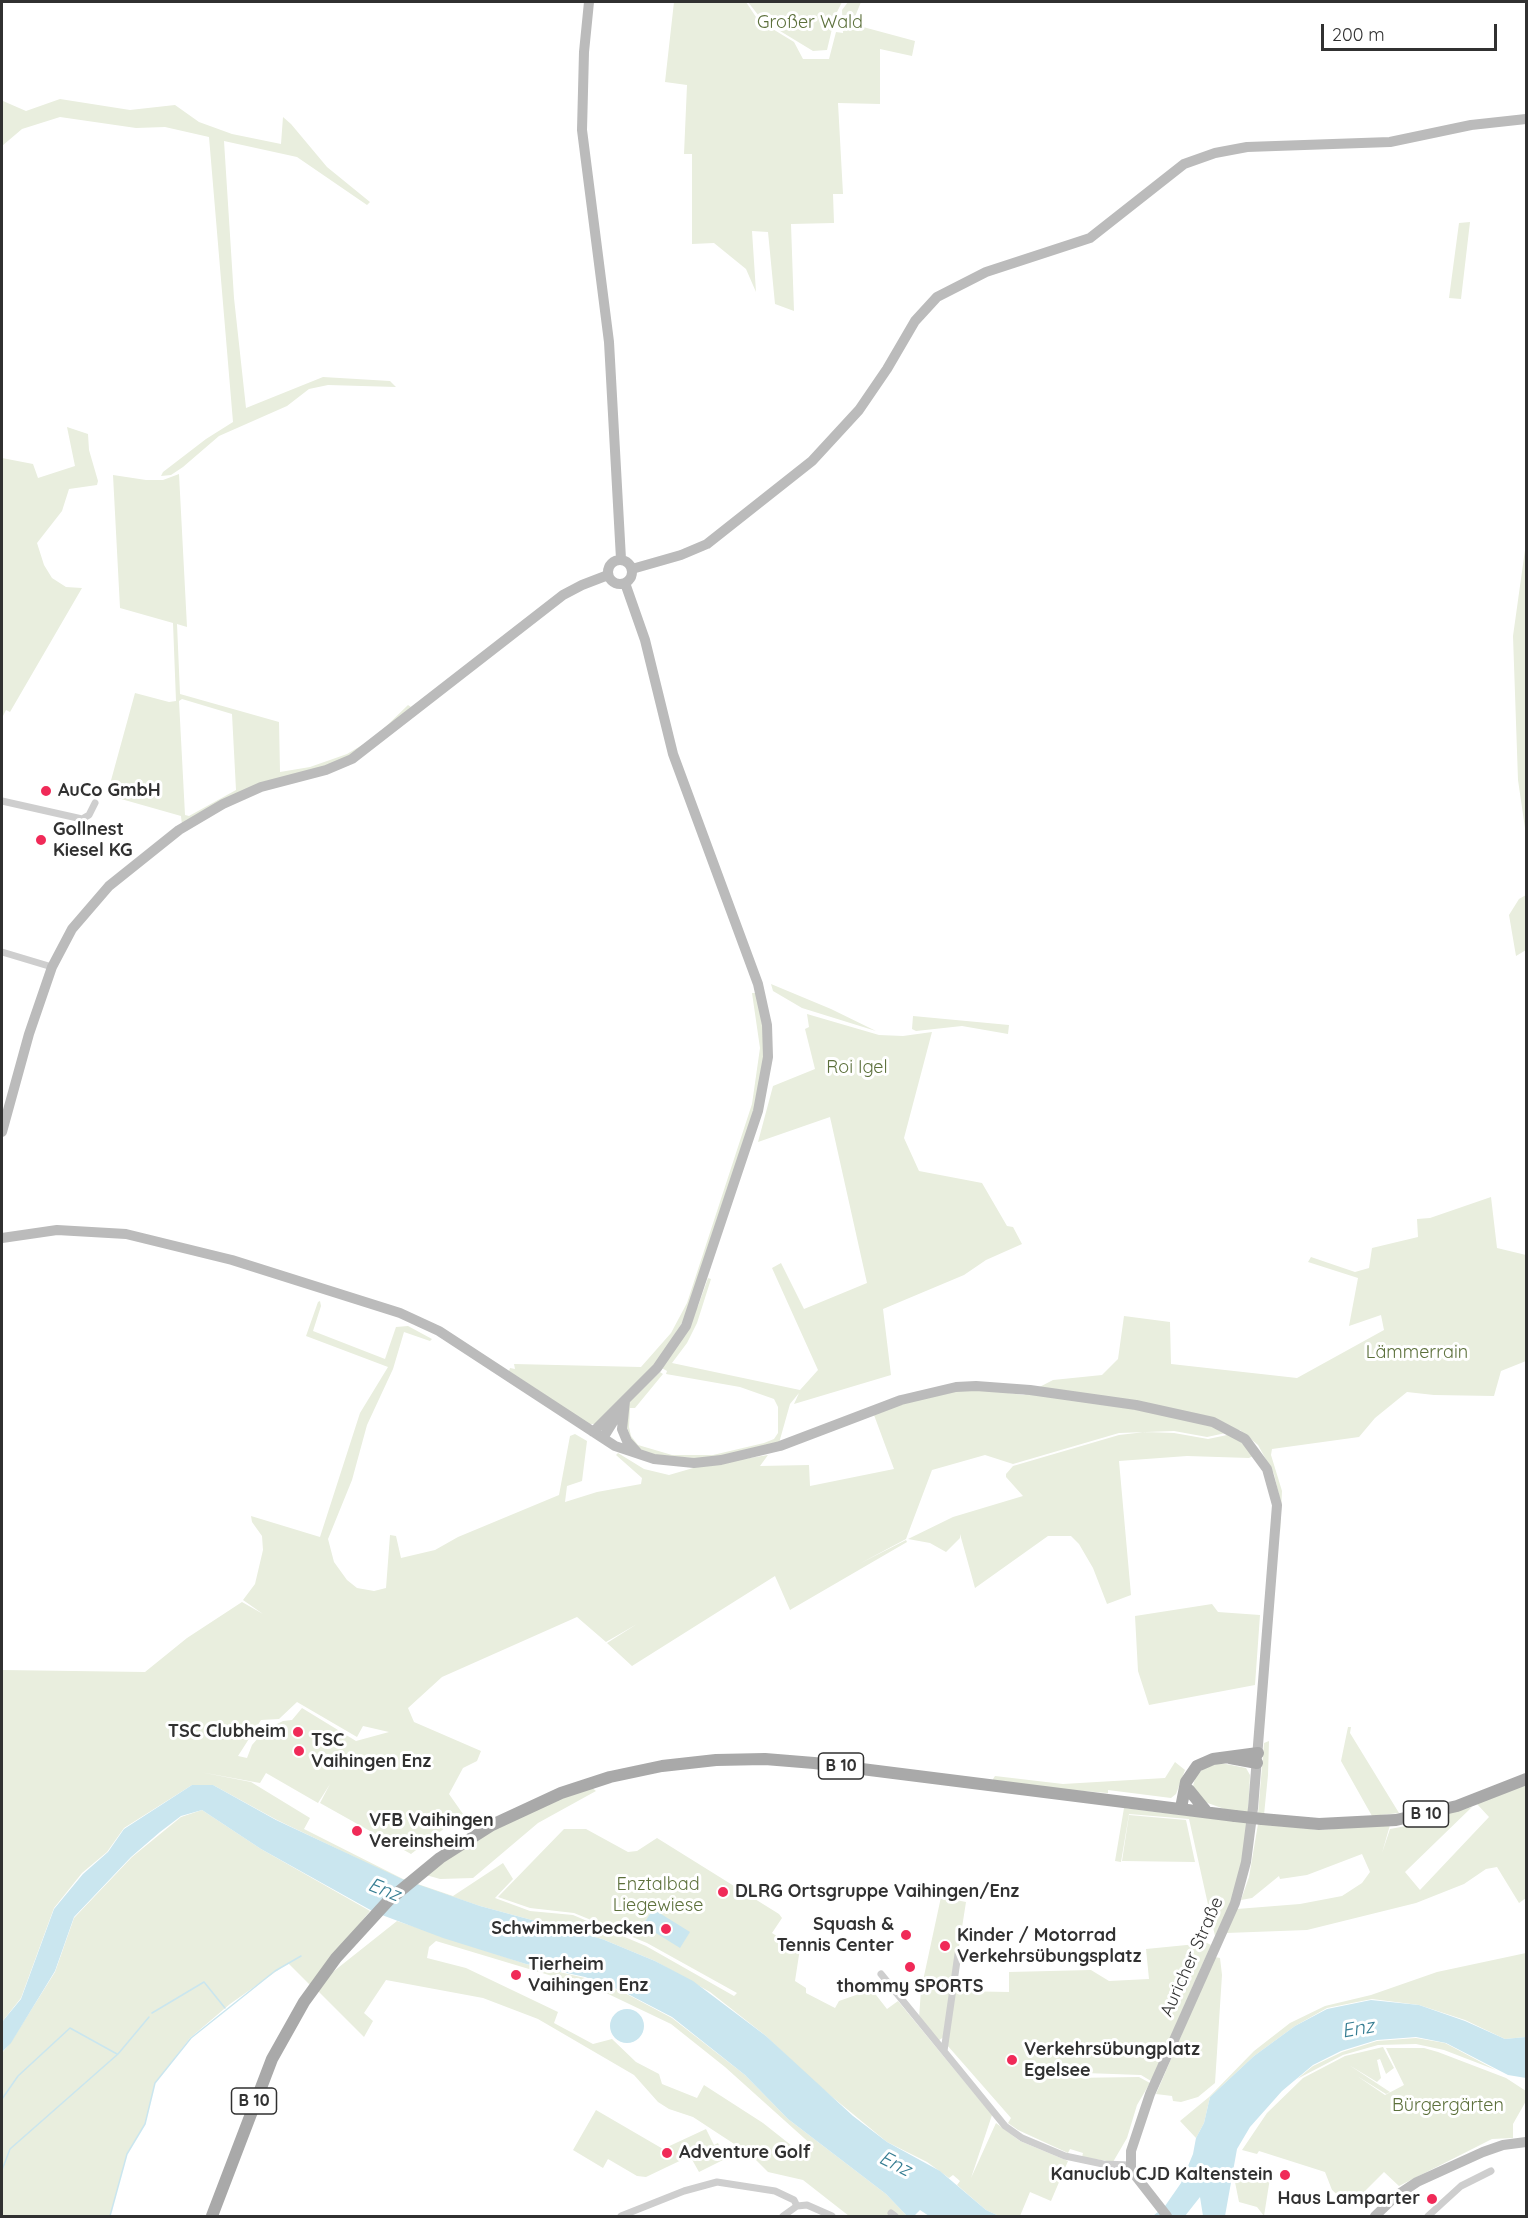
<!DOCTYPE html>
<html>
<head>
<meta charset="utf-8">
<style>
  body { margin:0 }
  #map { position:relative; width:1528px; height:2218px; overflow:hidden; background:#fff; font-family:Quicksand,sans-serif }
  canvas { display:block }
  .frame { position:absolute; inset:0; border:3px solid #313131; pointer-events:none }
  .scale { position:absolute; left:1321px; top:24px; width:176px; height:27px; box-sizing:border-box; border:3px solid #313131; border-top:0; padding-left:8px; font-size:18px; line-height:21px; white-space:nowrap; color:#313131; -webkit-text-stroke:4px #fff; paint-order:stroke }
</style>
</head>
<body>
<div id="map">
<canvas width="1528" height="2218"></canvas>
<div class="frame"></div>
<div class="scale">200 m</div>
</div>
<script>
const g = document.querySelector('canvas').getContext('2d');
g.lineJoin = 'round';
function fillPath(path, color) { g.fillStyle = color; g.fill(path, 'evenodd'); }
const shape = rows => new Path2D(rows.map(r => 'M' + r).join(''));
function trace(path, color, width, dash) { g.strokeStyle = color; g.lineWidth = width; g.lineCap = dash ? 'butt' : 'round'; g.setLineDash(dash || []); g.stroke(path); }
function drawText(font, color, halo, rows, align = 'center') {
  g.font = font + ' Quicksand,sans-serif'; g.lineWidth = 6; g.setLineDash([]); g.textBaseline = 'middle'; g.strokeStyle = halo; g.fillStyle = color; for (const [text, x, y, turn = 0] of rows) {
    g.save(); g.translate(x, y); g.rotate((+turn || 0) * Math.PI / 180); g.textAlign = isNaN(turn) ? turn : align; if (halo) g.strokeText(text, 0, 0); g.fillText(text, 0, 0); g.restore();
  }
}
fillPath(shape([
  [674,2,746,2,758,20,794,42,803,59,829,59,836,32,843,33,842,10,848,2,861,2,852,24,915,41,912,56,880,49,880,104,838,103,843,194,833,194,834,223,791,224,794,311,775,304,768,232,752,231,756,292,746,269,714,243,692,244,692,154,684,154,687,85,665,82],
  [748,2,842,2,835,16,827,50,813,51,762,20],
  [60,99,130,110,175,105,199,122,232,134,281,144,283,117,291,124,327,167,370,202,367,205,297,157,224,141,234,298,246,408,323,377,390,381,396,387,328,385,309,389,287,406,219,436,183,467,171,475,161,476,163,472,206,439,233,422,209,137,165,127,136,128,60,117,22,129,2,146,3,101,26,111],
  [1470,222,1461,299,1449,298,1459,223],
  [67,427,88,434,89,450,98,481,97,485,69,489,62,511,37,543,44,565,52,578,66,587,82,588,10,712,6,710,2,718,2,458,33,464,38,478,75,466],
  [179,474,187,627,177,624,180,694,279,722,280,772,310,767,347,754,374,738,408,705,411,707,349,759,272,781,182,825,181,816,107,795,135,693,169,702,176,701,173,623,120,608,113,475,146,480,163,480],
  [182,699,232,714,236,790,189,816,185,815,179,701],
  [1526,543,1526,835,1518,780,1513,636],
  [1526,895,1526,950,1516,956,1509,915,1519,899],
  [771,984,831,1009,876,1031,802,1008,773,991],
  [752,993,756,993,766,1044,762,1089,692,1307,658,1361,596,1424,589,1424,509,1371,510,1368,515,1369,514,1364,641,1367,671,1333,687,1303,752,1104,760,1048],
  [807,1014,879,1035,903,1036,932,1032,904,1138,919,1171,982,1183,1007,1226,1013,1227,1022,1244,986,1260,964,1275,883,1309,891,1375,794,1404,799,1393,790,1404,779,1443,709,1459,650,1455,634,1447,624,1419,628,1403,660,1372,663,1374,635,1408,630,1408,629,1427,631,1436,638,1445,672,1455,713,1455,764,1443,774,1439,778,1433,778,1407,774,1399,740,1387,666,1374,667,1371,660,1367,698,1306,708,1278,711,1279,697,1323,687,1343,672,1363,800,1390,818,1370,772,1268,781,1263,804,1309,867,1283,830,1117,758,1142,773,1086,815,1069,805,1029,809,1027],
  [913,1016,1009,1025,1008,1034,962,1026,916,1031,912,1029],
  [1491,1197,1497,1248,1526,1255,1526,1361,1501,1371,1494,1396,1434,1395,1407,1392,1375,1418,1359,1437,1272,1449,1271,1455,1282,1491,1280,1533,1279,1495,1274,1474,1258,1445,1240,1430,1207,1437,1174,1431,1119,1433,1013,1464,985,1455,932,1470,906,1539,859,1564,906,1540,907,1542,790,1610,775,1576,632,1666,607,1643,637,1624,606,1642,577,1617,442,1677,408,1708,414,1722,481,1751,477,1761,463,1768,449,1794,463,1814,411,1854,320,1803,330,1784,318,1803,266,1773,260,1783,200,1772,251,1782,310,1818,304,1829,403,1879,453,1896,503,1863,513,1879,495,1898,530,1911,573,1915,646,1946,734,1996,737,1993,647,1943,574,1913,530,1908,498,1897,564,1829,586,1829,628,1852,637,1851,657,1838,779,1914,782,1918,772,1933,791,1945,798,1939,801,1942,795,1981,806,1988,806,1993,835,2008,839,2001,856,1995,869,1986,887,2009,898,2001,992,2115,971,2178,996,2123,1020,2141,1068,2161,1051,2201,1030,2192,1020,2216,999,2216,986,2210,957,2185,960,2181,953,2175,949,2178,927,2162,887,2142,814,2082,766,2036,710,1992,655,1961,602,1939,480,1906,402,1880,277,1820,213,1785,192,1785,124,1828,107,1852,82,1873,54,1908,21,1998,2,2022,2,1670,145,1672,187,1638,242,1602,263,1614,243,1600,255,1584,263,1550,262,1536,252,1522,251,1516,320,1537,360,1413,388,1367,306,1336,318,1302,320,1301,321,1306,313,1331,385,1359,396,1327,408,1326,432,1339,430,1341,404,1332,393,1369,367,1425,352,1480,328,1539,334,1562,347,1580,357,1588,374,1591,386,1588,390,1535,396,1536,401,1558,435,1550,458,1537,559,1495,570,1436,575,1434,587,1441,582,1481,567,1486,565,1502,597,1492,641,1484,642,1478,616,1455,618,1453,644,1469,669,1475,700,1466,768,1455,760,1466,809,1465,810,1486,894,1469,874,1415,899,1403,956,1391,976,1389,1024,1395,1053,1380,1102,1375,1118,1359,1124,1316,1170,1322,1171,1364,1297,1378,1384,1330,1381,1315,1349,1326,1358,1278,1308,1262,1311,1257,1355,1272,1369,1268,1372,1248,1418,1237,1417,1219,1430,1218],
  [297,1702,357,1737,363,1726,389,1732,356,1741,302,1708,292,1720,283,1721,265,1730,252,1745,247,1758,238,1756,261,1720,279,1719],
  [1145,1432,1174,1433,1208,1439,1232,1434,1255,1455,1249,1458,1187,1456,1119,1461,1131,1595,1107,1604,1093,1568,1079,1544,1071,1536,1048,1536,975,1588,960,1534,960,1538,946,1552,930,1543,908,1539,953,1517,1023,1496,1006,1477,1006,1474,1013,1466,1119,1435],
  [1212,1604,1218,1612,1260,1615,1255,1685,1149,1705,1138,1671,1135,1616],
  [1348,1727,1351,1727,1350,1733,1399,1813,1372,1816,1341,1761],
  [1269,1741,1268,1775,1264,1815,1258,1814,1264,1743],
  [1175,1762,1185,1770,1176,1794,1171,1798,1108,1790,1108,1793,1058,1789,994,1782,993,1779,995,1776,1063,1784,1165,1778],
  [1221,1763,1246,1768,1250,1775,1248,1813,1230,1811,1202,1801,1193,1786,1196,1775,1206,1767],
  [1526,1783,1526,1898,1519,1903,1497,1867,1486,1869,1464,1884,1416,1903,1307,1930,1226,1933,1237,1909,1300,1904,1342,1896,1362,1883,1370,1872,1362,1854,1307,1875,1280,1879,1279,1876,1252,1898,1241,1900,1249,1877,1258,1824,1321,1830,1390,1825,1382,1853,1390,1829,1427,1822,1426,1819,1472,1807,1405,1872,1420,1890,1489,1817,1477,1804],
  [591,1787,596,1791,538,1823,473,1878,440,1879,426,1875,456,1852,521,1815],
  [1124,1808,1248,1823,1243,1862,1231,1904,1215,1936,1189,1819,1129,1814,1121,1862,1115,1861],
  [202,1810,261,1849,370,1911,310,1985,288,1963,230,2004,190,2038,155,2083,145,2124,127,2154,110,2216,2,2216,2,2053,11,2042,55,1972,74,1918,132,1857,181,1817],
  [1129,1815,1186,1820,1195,1862,1122,1861],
  [941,1897,966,1902,945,2036,938,2041,919,2018,921,1990],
  [397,1921,526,1964,585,1978,621,1991,672,2018,745,2075,788,2119,886,2194,907,2216,849,2216,803,2180,768,2172,751,2155,693,2117,669,2109,658,2102,634,2075,538,2019,483,1998,386,1980,364,2013,373,2021,364,2037,317,1990,329,1975],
  [436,1941,602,1991,671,2024,725,2067,814,2147,806,2157,763,2123,704,2085,697,2098,662,2084,659,2074,636,2062,612,2039,593,2044,554,2023,558,2012,466,1968,427,1958,429,1947],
  [1207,1943,1211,1945,1151,2081,1141,2075,1085,2073,1069,2075,1070,2078,1139,2077,1150,2083,1137,2105,1127,2138,1113,2162,1082,2157,1083,2153,1070,2149,1068,2153,1018,2130,1008,2123,1011,2118,947,2045,954,1991,1009,1992,1009,1972,1091,1970,1109,1981,1149,1979,1146,1949],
  [1526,1953,1526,2037,1505,2039,1465,2020,1419,2005,1372,1999,1327,2008,1295,2026,1254,2056,1210,2097,1204,2123,1196,2138,1180,2121,1209,2097,1254,2051,1290,2023,1325,2006,1371,1995,1437,1972],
  [1215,1957,1220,1958,1222,1975,1215,2083,1198,2097,1181,2102,1173,2101,1172,2096,1156,2094],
  [1416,2038,1445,2043,1496,2070,1444,2050,1416,2044,1378,2045,1343,2055,1297,2079,1313,2066,1342,2052,1377,2041],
  [1383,2047,1394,2068,1386,2074,1380,2059,1377,2060,1381,2078,1377,2082,1349,2065,1390,2092,1386,2094,1357,2076,1385,2095,1404,2085,1386,2048,1424,2048,1438,2052,1506,2078,1526,2091,1526,2101,1513,2124,1513,2138,1492,2139,1399,2186,1384,2172,1350,2206,1332,2190,1325,2172,1259,2151,1257,2154,1242,2150,1267,2113,1303,2078,1345,2056],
  [596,2110,663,2149,706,2129,714,2145,718,2143,725,2159,699,2172,690,2156,646,2177,637,2176,608,2159,603,2168,573,2150],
  [1238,2168,1270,2178,1264,2216,1257,2207,1239,2202,1235,2182]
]), '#e9eede');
fillPath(shape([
  [192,1785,213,1785,276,1820,402,1879,480,1906,602,1939,655,1961,693,1981,766,2036,853,2116,887,2142,940,2171,986,2210,999,2216,929,2216,920,2210,914,2216,907,2216,886,2194,788,2119,745,2075,672,2017,622,1991,585,1977,526,1964,443,1938,374,1912,261,1849,202,1810,181,1816,160,1832,131,1857,74,1917,55,1971,11,2043,2,2052,2,2022,21,1999,54,1909,83,1874,108,1852,124,1829],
  [653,1909,690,1932,680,1948,643,1925],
  [1371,2000,1419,2005,1465,2021,1505,2039,1526,2037,1526,2078,1508,2075,1446,2043,1416,2037,1377,2040,1341,2051,1313,2065,1282,2091,1250,2127,1237,2149,1225,2216,1203,2216,1200,2197,1185,2216,1153,2216,1165,2206,1181,2183,1193,2154,1196,2138,1204,2123,1210,2097,1254,2056,1295,2026,1327,2009],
  '610 2026a17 17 0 1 1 34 0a17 17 0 1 1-34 0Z'
]), '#cae6ef');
trace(shape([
  [152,2013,204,1982,225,2008],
  [2,2099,18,2076,70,2028,117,2054],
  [2,2170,10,2149,118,2054,149,2017],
  [110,2216,127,2154,145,2124,155,2083,191,2038,275,1971,301,1956]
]), '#cae6ef', 1.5);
trace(shape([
  [2,801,82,819,89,815,95,803],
  [2,952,52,967],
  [881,1974,1005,2126,1022,2138,1065,2156,1103,2164,1130,2165],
  [944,2051,958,1954],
  [891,2213,895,2216],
  [621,2216,684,2191,717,2182,775,2191,794,2200,797,2206,807,2205,832,2216],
  [783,2216,797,2206],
  [1428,2216,1461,2186,1491,2171]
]), '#cecece', 7);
trace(shape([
  [589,2,584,52,582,130,609,342,621,559],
  '608 572a12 12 0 1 1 24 0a12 12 0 1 1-24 0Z',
  [632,569,681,555,707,544,812,461,859,410,887,369,915,321,937,297,986,272,1090,238,1184,164,1215,153,1247,147,1390,142,1471,125,1526,119],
  [2,1132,29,1034,52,967,72,929,109,886,179,830,223,804,261,787,326,770,352,759,563,595,582,585,608,575],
  [2,1238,57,1230,126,1234,232,1260,400,1313,439,1331,615,1446,654,1459,694,1463,721,1460,780,1446,901,1400,956,1387,976,1386,1030,1390,1136,1405,1213,1422,1245,1439,1267,1469,1277,1505,1253,1808,1246,1862,1235,1903,1150,2094,1131,2151,1131,2170,1167,2216],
  [625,1401,622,1429,627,1441,637,1452],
  [593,1432,657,1368,686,1326,758,1111,768,1057,767,1025,758,984,673,754,645,640,625,583],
  [603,1438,621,1409],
  [1375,2216,1396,2196,1417,2182,1483,2152,1503,2145,1526,2142]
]), '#bbb', 10);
trace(shape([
  [1230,1758,1257,1763],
  [1189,1790,1206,1811],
  [1181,1808,1186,1782,1197,1766,1213,1759,1258,1753],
  [1262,1819,1319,1824,1396,1820,1457,1806,1526,1779],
  [212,2216,272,2059,304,2002,336,1958,389,1900,440,1858,492,1825,561,1793,610,1777,662,1766,716,1760,765,1759,814,1763,1235,1816]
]), '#a9a9a9', 12);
trace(shape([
  [1235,1816,1262,1819]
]), '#a9a9a9', 12);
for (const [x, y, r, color] of [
  [46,791,6,"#f02a58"],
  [41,840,6,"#f02a58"],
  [298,1732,6,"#f02a58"],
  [299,1751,6,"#f02a58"],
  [357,1831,6,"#f02a58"],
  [723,1892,6,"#f02a58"],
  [666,1929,6,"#f02a58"],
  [906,1935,6,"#f02a58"],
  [945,1946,6,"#f02a58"],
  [910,1967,6,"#f02a58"],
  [516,1975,6,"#f02a58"],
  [1012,2060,6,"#f02a58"],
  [667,2153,6,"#f02a58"],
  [1285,2175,6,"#f02a58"],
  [1432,2199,6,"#f02a58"]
]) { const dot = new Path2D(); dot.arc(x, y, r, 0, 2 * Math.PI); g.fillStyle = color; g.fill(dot); trace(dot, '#fff', 2); }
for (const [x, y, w] of [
  [841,1766,45],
  [1426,1814,45],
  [254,2101,45]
]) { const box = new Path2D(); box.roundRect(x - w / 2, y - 13, w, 26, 4.5); g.fillStyle = '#fff'; g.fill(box); trace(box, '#313131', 1.5); }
drawText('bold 16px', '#313131', null, [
  ["B 10",841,1766],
  ["B 10",1426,1814],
  ["B 10",254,2101]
]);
drawText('18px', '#5c703b', '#fff', [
  ["Großer Wald",810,23],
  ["Roi Igel",857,1068],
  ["Lämmerrain",1417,1353],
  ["Enztalbad",658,1885],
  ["Liegewiese",658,1906],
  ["Bürgergärten",1448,2106]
]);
drawText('bold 18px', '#313131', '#fff', [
  ["AuCo GmbH",58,791],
  ["Gollnest",53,830],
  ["Kiesel KG",53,851],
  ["TSC Clubheim",286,1732,"right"],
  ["TSC",311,1741],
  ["Vaihingen Enz",311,1762],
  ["VFB Vaihingen",369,1821],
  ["Vereinsheim",369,1842],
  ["DLRG Ortsgruppe Vaihingen/Enz",735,1892],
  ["Squash &",894,1925,"right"],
  ["Tennis Center",894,1946,"right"],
  ["Schwimmerbecken",654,1929,"right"],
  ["Kinder / Motorrad",957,1936],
  ["Verkehrsübungsplatz",957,1957],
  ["Tierheim",528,1965],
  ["Vaihingen Enz",528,1986],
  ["thommy SPORTS",910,1987,"center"],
  ["Verkehrsübungplatz",1024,2050],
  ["Egelsee",1024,2071],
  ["Adventure Golf",679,2153],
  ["Kanuclub CJD Kaltenstein",1273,2175,"right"],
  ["Haus Lamparter",1420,2199,"right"]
], 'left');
drawText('18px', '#313131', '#fff', [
  ["Auricher Straße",1192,1957,-66]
]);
drawText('italic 20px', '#367d92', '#fff', [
  ["Enz",384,1890,22],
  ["Enz",1358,2029,-10],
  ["Enz",895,2164,27]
]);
</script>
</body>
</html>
